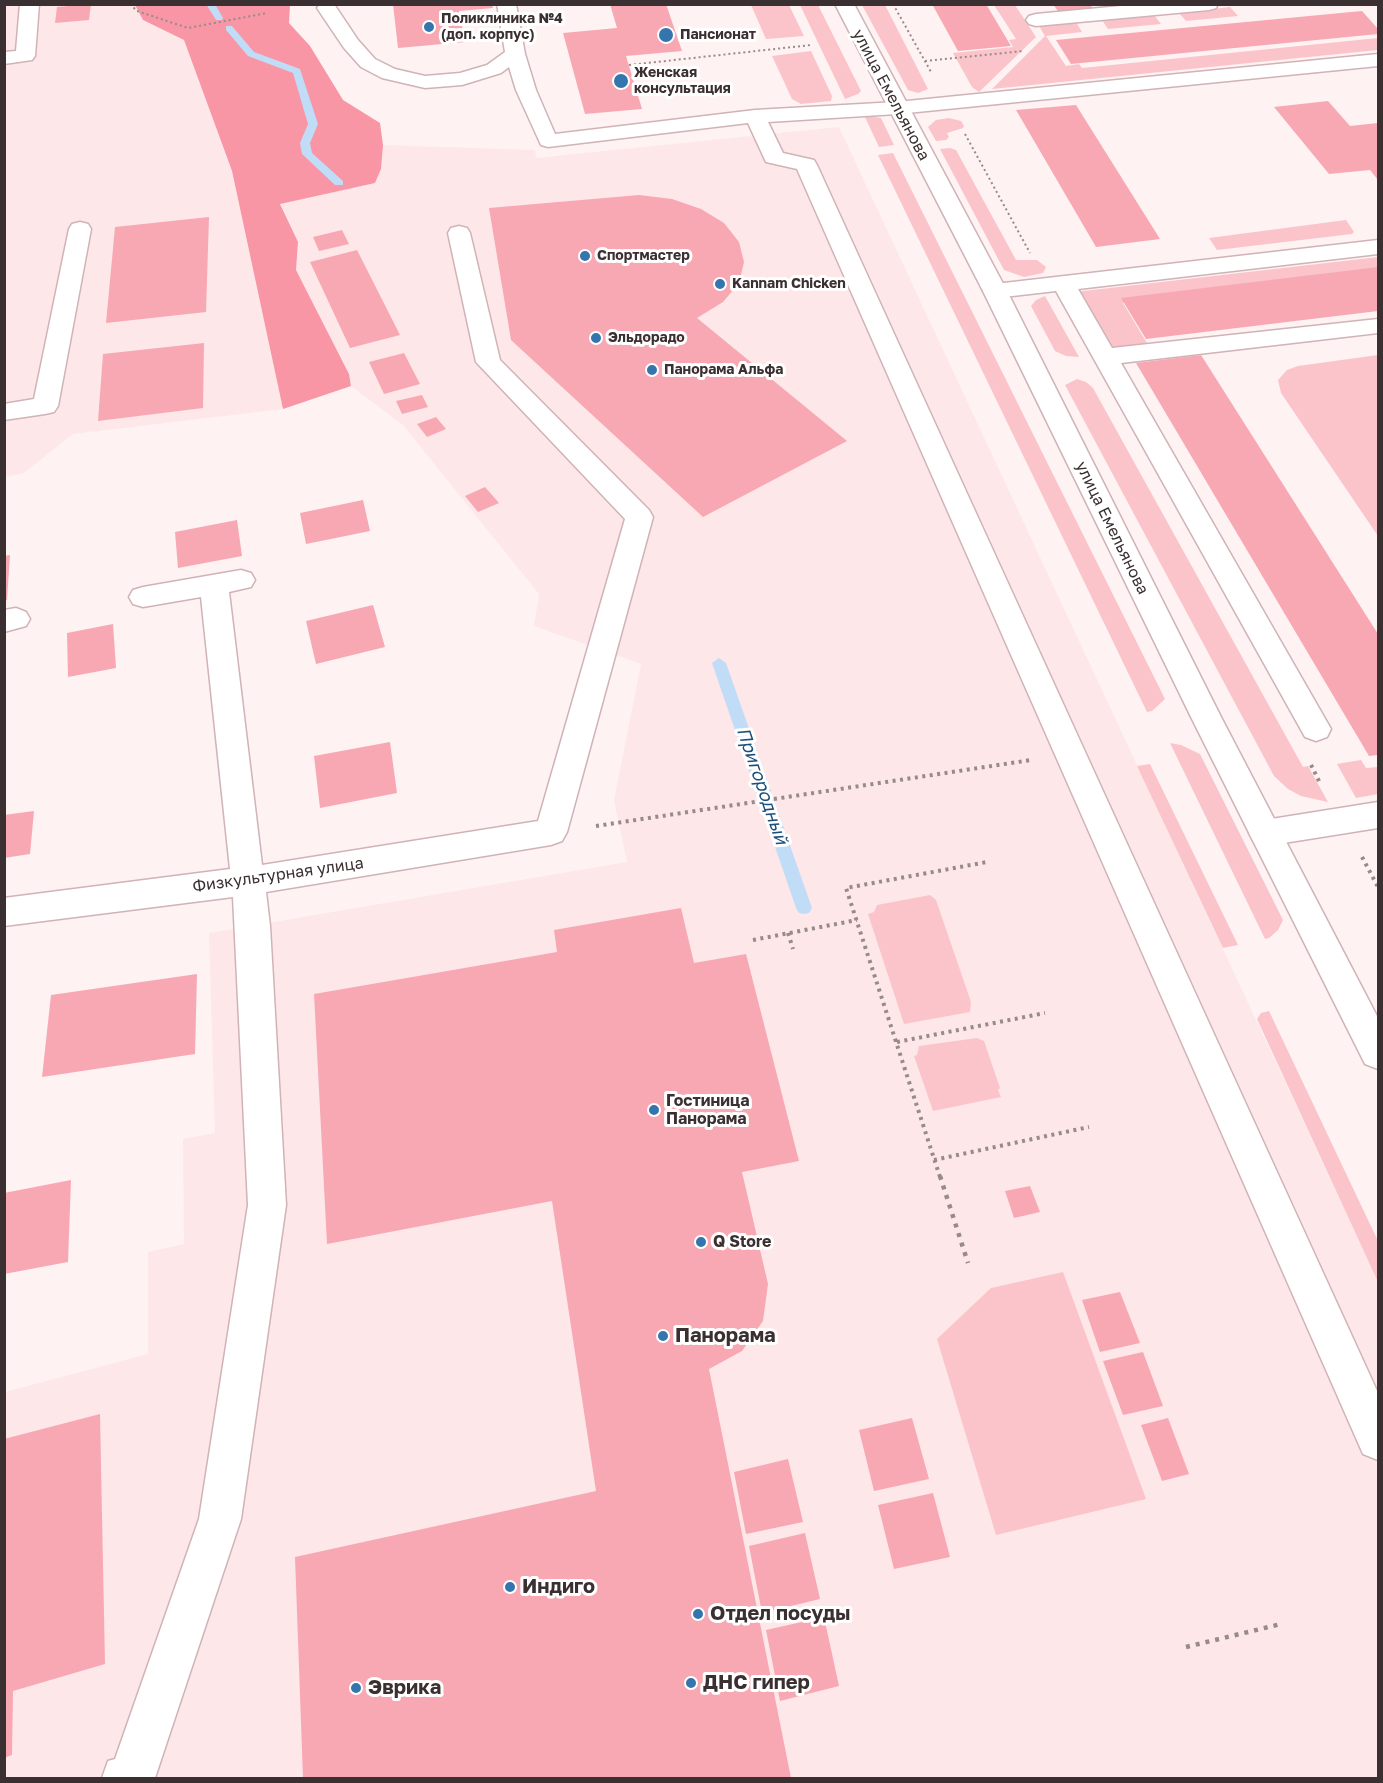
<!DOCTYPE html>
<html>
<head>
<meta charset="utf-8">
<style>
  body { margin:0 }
  #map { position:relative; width:1383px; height:1783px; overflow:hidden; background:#fef2f3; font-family:"Golos Text",sans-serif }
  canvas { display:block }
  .frame { position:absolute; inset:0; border:6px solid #3b3031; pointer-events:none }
</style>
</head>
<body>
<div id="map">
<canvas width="1383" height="1783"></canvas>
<div class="frame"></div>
</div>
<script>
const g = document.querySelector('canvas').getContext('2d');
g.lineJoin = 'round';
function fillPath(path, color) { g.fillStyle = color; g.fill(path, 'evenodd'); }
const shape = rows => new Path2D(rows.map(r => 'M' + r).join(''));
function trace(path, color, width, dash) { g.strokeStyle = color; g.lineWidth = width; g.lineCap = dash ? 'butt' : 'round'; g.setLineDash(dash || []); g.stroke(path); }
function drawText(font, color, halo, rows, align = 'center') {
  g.font = font + ' "Golos Text",sans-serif'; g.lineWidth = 6; g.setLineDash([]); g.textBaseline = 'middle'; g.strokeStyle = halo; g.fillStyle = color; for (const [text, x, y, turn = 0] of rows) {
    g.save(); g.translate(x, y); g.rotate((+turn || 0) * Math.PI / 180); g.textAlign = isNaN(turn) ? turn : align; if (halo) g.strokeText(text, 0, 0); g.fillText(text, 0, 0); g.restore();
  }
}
fillPath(shape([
  [5,5,135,5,143,20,184,40,232,172,283,409,73,434,24,473,5,477],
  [839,127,1378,1281,1378,1778,5,1778,5,1392,148,1354,148,1252,184,1244,183,1139,215,1133,209,933,627,862,614,800,641,664,534,626,539,594,403,425,351,386,349,374,296,270,298,242,280,203,375,183,381,169,383,145,535,150,536,158]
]), '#fee7e9');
fillPath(shape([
  [751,5,789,5,804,36,766,39],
  [800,5,818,5,861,91,858,94,845,99],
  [862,5,885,5,928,89,918,93,908,90],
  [994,5,1015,5,1036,37,979,92,972,87,953,53,1013,47,1009,40,1016,39],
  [1230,7,1238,16,1186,21,1179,13],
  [1154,15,1161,24,1108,29,1102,20],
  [1076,22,1082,32,1046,36,1066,66,1079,64,1082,68,1378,38,1378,50,992,89,1045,36,1039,26],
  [811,51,832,96,831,101,801,104,792,99,772,56],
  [864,115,881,118,894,145,879,147],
  [949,118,961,121,964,126,963,128,947,133,949,137,946,140,936,141,928,127,936,120],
  [950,148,956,150,1016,260,1037,260,1046,267,1043,273,1024,277,1004,270,940,149],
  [893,153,1165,699,1152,711,1147,712,878,155],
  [1346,220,1354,232,1352,234,1217,250,1209,238],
  [1378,257,1378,271,1123,303,1150,348,1101,354,1066,293],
  [1045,296,1079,357,1066,356,1055,351,1031,306,1036,300],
  [1378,355,1378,536,1281,393,1278,380,1287,370,1298,366],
  [1077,379,1086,382,1093,388,1303,767,1308,766,1328,802,1301,796,1288,789,1274,776,1065,385],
  [1170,743,1181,745,1200,754,1283,920,1278,930,1269,938,1265,939],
  [1361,760,1366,768,1378,767,1378,794,1356,798,1337,764],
  [1150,764,1238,945,1223,948,1137,766],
  [930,895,936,900,971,1002,970,1012,904,1024,868,914,874,912,877,905],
  [1269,1011,1378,1241,1378,1282,1257,1019,1261,1013],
  [977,1038,984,1041,1000,1088,998,1090,1001,1097,933,1111,914,1056,917,1055,919,1046],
  [1063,1272,1146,1499,996,1535,937,1339,991,1288]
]), '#fbc4ca');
fillPath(shape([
  [135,5,290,5,289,23,310,46,343,100,380,123,383,145,381,169,375,183,280,204,298,242,296,270,349,374,351,386,283,409,232,171,184,40,143,20]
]), '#f896a5');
fillPath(shape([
  [206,4,215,4,223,18,222,20,216,20,206,4],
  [226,26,232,26,254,52,300,69,318,124,310,143,312,153,343,181,343,185,335,185,302,154,300,143,308,124,293,73,248,56,226,30,226,26],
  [719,658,726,663,812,908,809,913,804,914,799,913,796,908,712,663,719,658]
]), '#c0dcf7');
fillPath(shape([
  [91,4,89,20,55,23,57,7],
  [393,4,492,4,493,8,459,11,465,42,398,48],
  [610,4,666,4,682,51,626,56,642,109,585,114,563,33,617,28],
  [932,4,986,4,1011,46,958,51],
  [1053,4,1090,4,1094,11,1060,14],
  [1362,11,1378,29,1378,34,1071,64,1056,40],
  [1328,101,1350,126,1378,123,1378,180,1370,170,1329,174,1274,107],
  [1076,105,1160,239,1096,247,1016,110],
  [639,195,672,199,701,209,724,223,739,242,744,262,739,283,723,302,697,318,847,441,703,517,511,340,489,208],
  [209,217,206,312,106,323,115,227],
  [342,230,349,244,319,251,313,237],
  [357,250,400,335,350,348,310,262],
  [1378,267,1378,311,1146,339,1121,298],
  [204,343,203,408,98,421,103,354],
  [404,353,420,384,384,394,369,362],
  [1201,355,1378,634,1378,755,1369,756,1136,363],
  [422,395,428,407,402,414,396,401],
  [436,417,446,429,427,437,417,424],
  [485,487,499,503,478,512,465,496],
  [363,500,370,531,306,544,300,513],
  [237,520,242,556,178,568,175,532],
  [10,555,7,600,4,600,4,556],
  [373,605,385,647,316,664,306,621],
  [113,624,116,668,68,677,67,633],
  [390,742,397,793,320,808,314,756],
  [34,811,30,854,4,858,4,815],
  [681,908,694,963,746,954,799,1161,742,1172,768,1284,763,1321,742,1351,709,1369,791,1778,303,1778,295,1557,596,1491,552,1201,327,1244,314,994,557,952,554,930],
  [197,974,195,1054,42,1077,51,995],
  [71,1180,68,1262,4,1274,4,1193],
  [1030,1186,1040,1212,1014,1218,1005,1191],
  [1120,1292,1140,1343,1100,1352,1082,1300],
  [1143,1352,1163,1406,1123,1415,1103,1361],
  [100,1414,105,1664,13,1691,12,1755,4,1758,4,1439],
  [912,1418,929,1479,874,1491,859,1430],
  [1168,1418,1189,1474,1162,1481,1141,1425],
  [788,1459,803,1522,746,1534,734,1472],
  [933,1493,950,1557,894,1569,878,1505],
  [805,1533,820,1599,762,1613,749,1546],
  [824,1617,839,1686,780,1701,766,1630]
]), '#f8a8b3');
const minor = shape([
  [20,4,39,4,35,56,32,60,4,64,4,52,16,51,20,4],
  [320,4,334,4,358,40,375,59,395,69,425,76,460,73,487,65,505,52,497,4,516,4,525,54,536,90,555,134,755,110,897,102,1378,54,1378,66,897,114,768,122,783,153,814,160,817,165,1378,1393,1378,1460,1363,1454,797,169,766,162,748,123,548,147,541,145,516,90,509,67,501,73,462,85,425,88,382,78,361,67,344,48,317,8,320,4],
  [1142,4,1218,4,1216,8,1209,10,1036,26,1029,24,1026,20,1029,16,1036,14,1142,4],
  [80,222,88,224,91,229,58,406,54,412,45,414,4,420,4,404,34,399,69,229,72,224,80,222],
  [459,226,467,228,470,233,500,360,649,510,653,517,567,832,562,841,551,845,266,892,270,926,286,1205,241,1519,155,1778,102,1778,108,1761,115,1759,199,1519,248,1205,233,897,4,926,4,898,230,869,201,597,143,607,133,604,129,597,133,590,143,587,241,570,251,573,255,580,251,587,229,592,262,865,538,821,625,519,476,362,448,233,451,228,459,226],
  [1378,240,1378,254,1078,289,1112,348,1378,319,1378,333,1121,363,1331,729,1327,737,1316,741,1305,737,1056,291,995,298,987,296,983,291,987,286,995,284,1378,240],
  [16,608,26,612,30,619,26,626,4,632,4,610,16,608],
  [1378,802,1378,828,1265,846,1254,842,1249,833,1254,824,1265,820,1378,802]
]);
const major = shape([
  [835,4,854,4,1007,291,1221,717,1378,1018,1378,1069,1365,1064,1191,717,983,291,835,4]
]);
trace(minor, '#d0b3b6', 3);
trace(major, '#d0b3b6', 3);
trace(shape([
  [130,4,137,11,188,28,267,13],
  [893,4,931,72],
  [925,61,1023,51],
  [629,65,811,45],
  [965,134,1030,253]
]), '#968a8b', 2, [2, 3]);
trace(shape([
  [1311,765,1321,785],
  [596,826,1031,760],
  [1362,857,1378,887],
  [788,933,793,949],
  [753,940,857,920],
  [897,1042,1045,1013],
  [934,1160,1089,1127],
  [940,1177,846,888,987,862]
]), '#968a8b', 4, [3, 4.5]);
trace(shape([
  [940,1176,968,1263],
  [1186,1647,1281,1624]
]), '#968a8b', 4.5, [4, 6]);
fillPath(minor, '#fff');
fillPath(major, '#fff');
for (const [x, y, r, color] of [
  [429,27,6,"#3375ac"],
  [666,35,8,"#3375ac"],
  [621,81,8,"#3375ac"],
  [585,256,6,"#3375ac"],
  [720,284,6,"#3375ac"],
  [596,338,6,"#3375ac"],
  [652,370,6,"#3375ac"],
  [654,1110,6,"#3375ac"],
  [701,1242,6,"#3375ac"],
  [663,1336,6,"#3375ac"],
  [510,1587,6,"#3375ac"],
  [698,1614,6,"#3375ac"],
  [691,1683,6,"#3375ac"],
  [356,1688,6,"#3375ac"]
]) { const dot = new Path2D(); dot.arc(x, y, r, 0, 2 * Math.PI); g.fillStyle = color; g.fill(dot); trace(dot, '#fff', 2); }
drawText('bold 14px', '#3b3031', '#fff', [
  ["Поликлиника №4",441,19],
  ["(доп. корпус)",441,35],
  ["Пансионат",680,35],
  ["Женская",634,73],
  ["консультация",634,89],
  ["Спортмастер",597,256],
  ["Kannam Chicken",732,284],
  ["Эльдорадо",608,338],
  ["Панорама Альфа",664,370]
], 'left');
drawText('16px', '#3b3031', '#fff', [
  ["улица Емельянова",891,95,62],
  ["улица Емельянова",1112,528,64],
  ["Физкультурная улица",278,875,-8]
]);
drawText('bold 16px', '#3b3031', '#fff', [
  ["Гостиница",666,1101],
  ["Панорама",666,1119],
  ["Q Store",713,1242]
], 'left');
drawText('italic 18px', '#1a4f79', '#fff', [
  ["Пригородный",762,786,71]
]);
drawText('bold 20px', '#3b3031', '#fff', [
  ["Панорама",675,1336],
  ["Индиго",522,1587],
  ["Отдел посуды",710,1614],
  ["ДНС гипер",703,1683],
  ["Эврика",368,1688]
], 'left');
</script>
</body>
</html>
